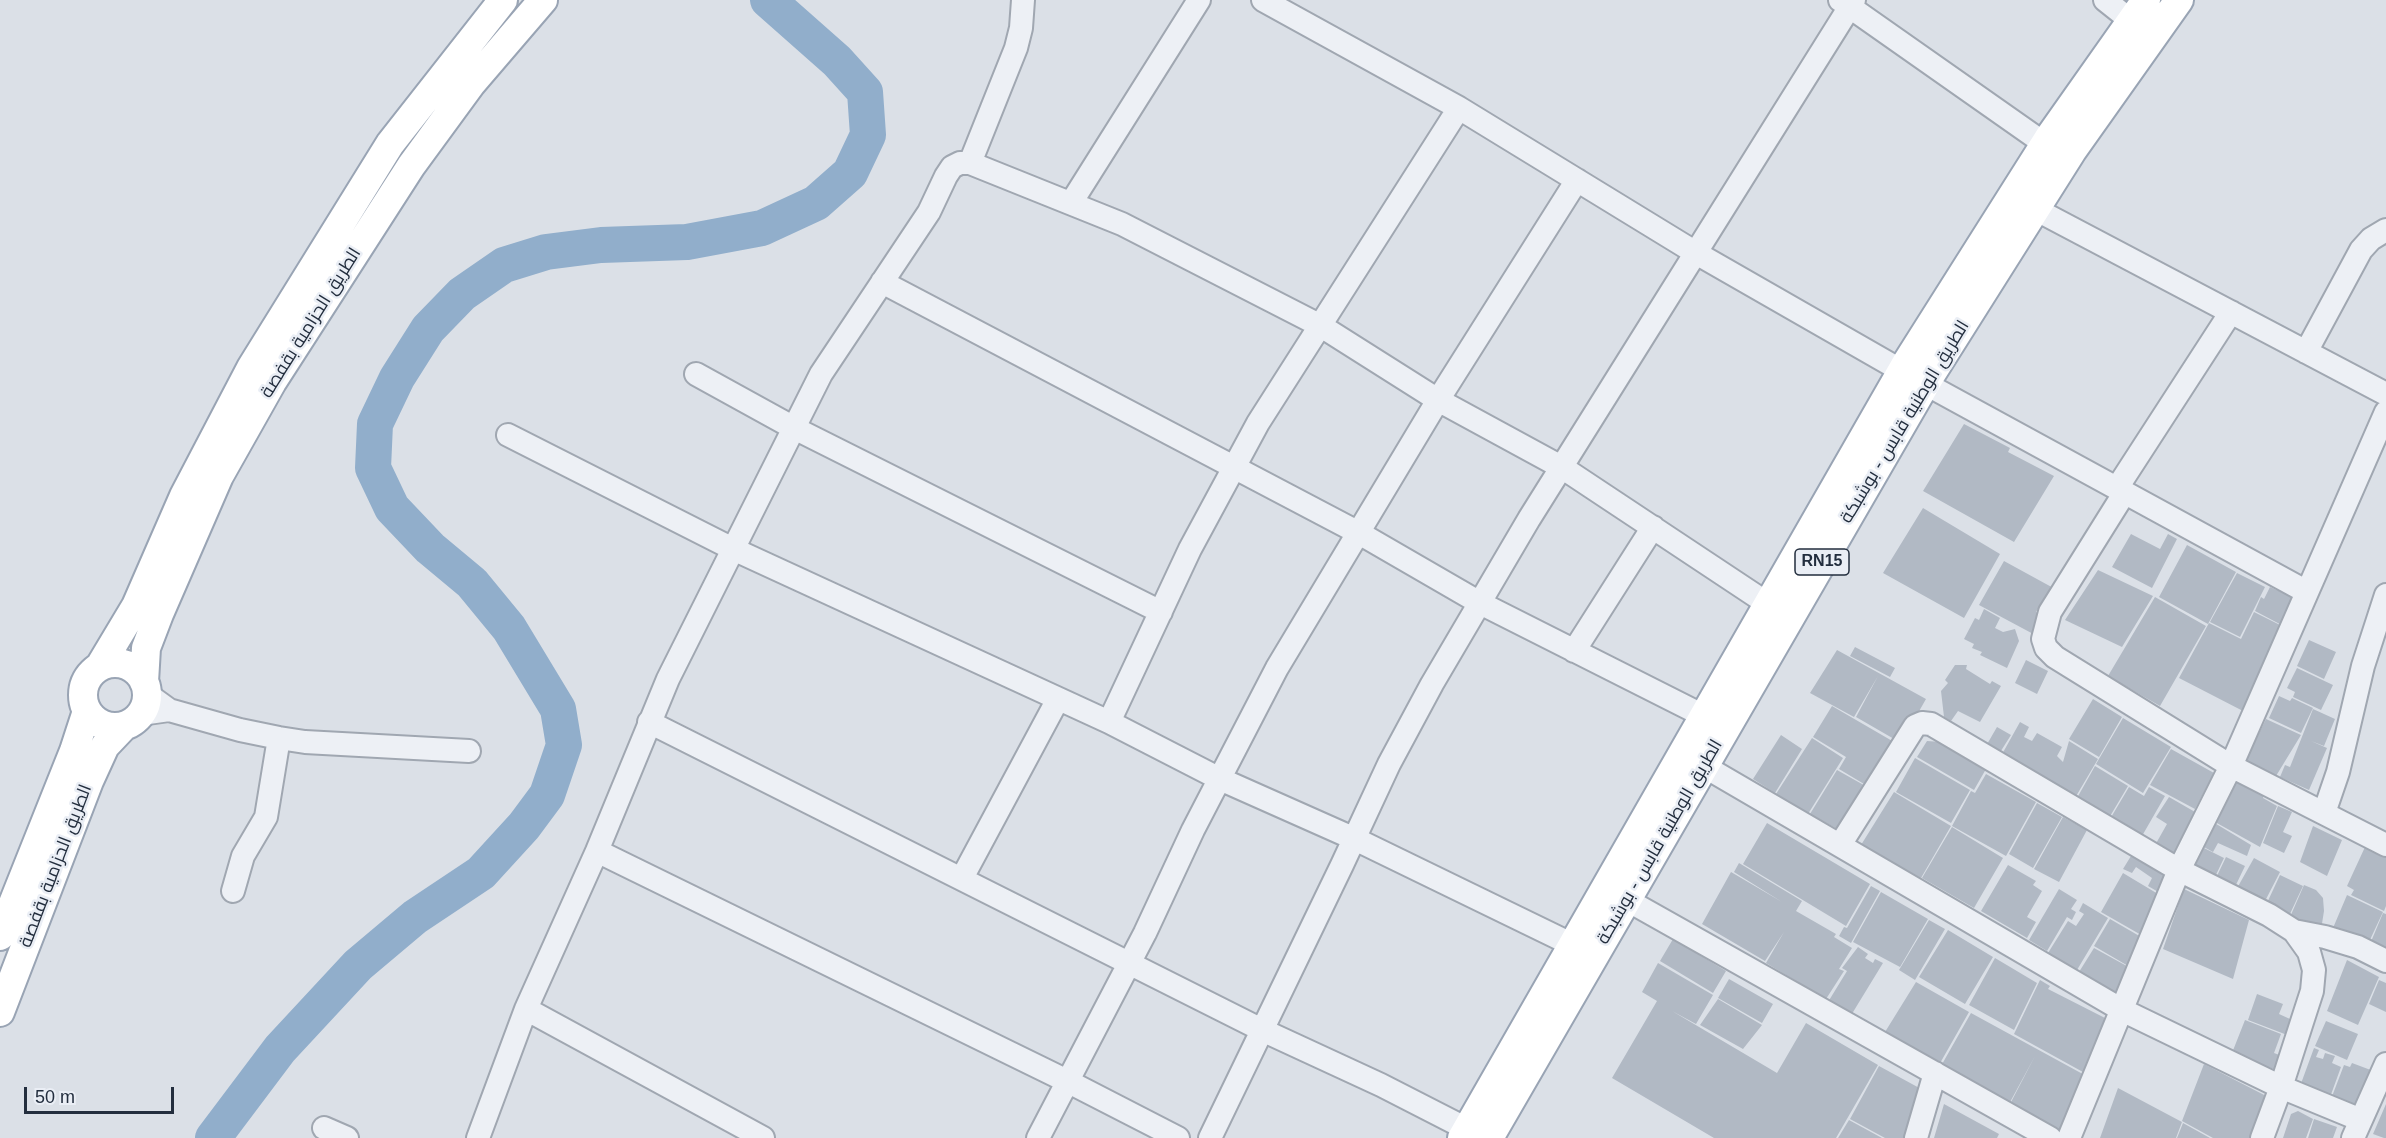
<!DOCTYPE html>
<html>
<head>
<meta charset="utf-8">
<style>
  body { margin:0 }
  #map { position:relative; width:2386px; height:1138px; overflow:hidden; background:#dbe0e7; font-family:Helvetica,sans-serif }
  canvas { display:block }
  .scale { position:absolute; left:24px; top:1087px; width:150px; height:27px; box-sizing:border-box; border:3px solid #232e3e; border-top:0; padding-left:8px; font-size:18px; line-height:21px; white-space:nowrap; color:#232e3e; -webkit-text-stroke:4px #eaeef5; paint-order:stroke }
</style>
</head>
<body>
<div id="map">
<canvas width="2386" height="1138"></canvas>
<div class="scale">50 m</div>
</div>
<script>
const g = document.querySelector('canvas').getContext('2d');
g.lineJoin = 'round';
const shape = rows => new Path2D(rows.map(r => 'M' + r).join(''));
function trace(path, color, width, dash) { g.strokeStyle = color; g.lineWidth = width; g.lineCap = dash ? 'butt' : 'round'; g.setLineDash(dash || []); g.stroke(path); }
function fillPath(path, color) { g.fillStyle = color; g.fill(path, 'evenodd'); }
function drawText(font, color, halo, rows, align = 'center') {
  g.font = font + ' Helvetica,Cairo,sans-serif'; g.lineWidth = 5; g.setLineDash([]); g.textBaseline = 'middle'; g.strokeStyle = halo; g.fillStyle = color; for (const [text, x, y, turn = 0] of rows) {
    g.save(); g.translate(x, y); g.rotate((+turn || 0) * Math.PI / 180); g.textAlign = isNaN(turn) ? turn : align; if (halo) g.strokeText(text, 0, 0); g.fillText(text, 0, 0); g.restore();
  }
}
trace(shape([
  [213,1138,280,1049,358,965,415,917,481,873,524,826,547,795,564,745,558,709,509,628,472,583,430,548,392,508,373,468,375,424,397,378,428,329,462,294,504,265,546,252,601,245,687,242,762,228,816,203,850,173,868,135,865,92,837,61,768,0]
]), '#91aecb', 36);
fillPath(shape([
  [1964,424,2010,448,2008,452,2054,476,2014,542,1923,491],
  [1923,508,2000,554,1964,618,1883,573],
  [2131,534,2160,549,2168,534,2177,539,2152,588,2112,567],
  [2187,545,2236,572,2208,624,2159,597],
  [2004,561,2057,590,2052,600,2041,604,2036,612,2046,617,2037,636,1979,605],
  [2098,570,2153,596,2122,647,2065,620],
  [2237,573,2265,587,2240,637,2210,622],
  [2270,587,2305,603,2293,631,2255,611,2261,597,2264,599],
  [2155,597,2206,626,2160,706,2108,676],
  [1984,609,2000,618,1995,628,2003,632,2015,629,2019,641,2007,668,1980,655,1982,652,1972,648,1974,644,1964,639,1975,618,1979,620],
  [2254,612,2286,628,2243,711,2179,678,2209,623,2241,639],
  [2309,640,2336,652,2324,679,2297,666],
  [1855,647,1895,668,1890,677,1850,656],
  [1837,650,1926,699,1901,743,1856,717,1878,676,1854,717,1810,693],
  [2026,660,2048,671,2037,694,2015,683],
  [1955,665,1967,665,1966,669,1990,684,1992,681,2001,686,1980,722,1958,711,1951,721,1944,717,1941,691,1948,683,1945,680],
  [2297,668,2333,685,2321,710,2293,697,2295,692,2287,688],
  [2279,696,2290,701,2292,698,2313,708,2301,733,2269,718],
  [2093,699,2122,717,2099,757,2069,739],
  [1832,706,1894,742,1869,787,1839,769,1846,757,1813,737],
  [2313,709,2335,719,2324,746,2311,741,2327,748,2309,790,2280,777,2285,765,2290,767],
  [2123,718,2171,747,2143,793,2096,764],
  [2266,719,2301,735,2276,776,2246,760],
  [2020,722,2029,727,2024,737,2032,741,2037,733,2062,747,2057,756,2063,762,2069,741,2098,759,2075,798,2001,756],
  [1997,727,2011,735,1999,754,1986,746],
  [1781,735,1802,749,1775,793,1753,779],
  [1812,738,1843,758,1808,814,1776,794],
  [1927,741,1941,742,1986,769,1974,790,1917,757],
  [2171,749,2214,773,2195,809,2150,785],
  [1915,758,1970,790,1951,823,1896,792],
  [2095,766,2128,786,2109,818,2077,798],
  [1837,770,1869,788,1843,832,1810,814],
  [1986,774,2036,802,2006,856,1952,826,1971,791,1975,793],
  [2236,780,2264,794,2263,798,2277,806,2260,847,2215,822],
  [2129,787,2144,796,2149,787,2165,796,2142,836,2110,819],
  [1894,792,1951,826,1921,878,1861,845],
  [2169,797,2202,816,2176,857,2154,847,2167,824,2156,817],
  [2037,803,2062,817,2033,868,2009,854],
  [2278,806,2292,812,2283,832,2292,836,2284,853,2263,843],
  [2063,817,2087,830,2059,882,2034,869],
  [2213,822,2251,845,2247,856,2218,843,2213,852,2202,846],
  [1767,823,1870,884,1846,926,1743,864],
  [2313,826,2342,840,2327,876,2300,862],
  [1952,827,2003,858,1974,908,1922,878],
  [2200,846,2224,858,2214,879,2189,867],
  [2365,847,2386,857,2386,906,2384,911,2351,895,2354,890,2347,886],
  [2131,856,2163,875,2164,881,2160,893,2148,886,2152,878,2136,867,2132,873,2123,869],
  [2226,857,2245,866,2234,889,2215,880],
  [2254,858,2280,872,2263,905,2236,890],
  [1739,863,1802,901,1796,911,1836,934,1834,937,1852,948,1839,969,1844,971,1826,999,1766,963,1784,932,1765,961,1702,924,1731,872,1782,902,1734,872],
  [2008,865,2036,881,2033,885,2042,891,2027,917,2036,922,2027,938,1981,911],
  [2123,873,2158,894,2143,936,2101,912],
  [2280,875,2303,886,2289,916,2266,905],
  [2304,885,2316,890,2323,898,2324,911,2321,930,2290,917],
  [1871,886,1880,891,1851,943,1839,936,1844,927,1847,928],
  [2059,889,2077,900,2071,909,2076,912,2072,920,2067,917,2047,951,2029,940],
  [2184,889,2249,920,2233,979,2163,949],
  [1881,892,1928,919,1900,967,1853,942],
  [2347,895,2383,912,2368,944,2333,928],
  [2083,903,2108,918,2077,970,2048,953,2068,921,2076,926,2084,914,2079,911],
  [2383,913,2386,914,2386,950,2370,944],
  [2110,919,2148,941,2135,970,2094,946],
  [1929,920,1945,929,1915,980,1899,970],
  [1948,930,1993,957,1965,1004,1919,977],
  [1673,939,1726,971,1713,993,1660,961],
  [1858,947,1868,954,1865,958,1873,963,1875,959,1883,963,1850,1017,1828,1002,1847,971,1842,968],
  [2094,948,2134,970,2122,996,2079,972],
  [1995,958,2037,983,2014,1030,1969,1005],
  [2347,960,2379,977,2358,1025,2327,1011],
  [1658,963,1713,995,1696,1024,1672,1011,1777,1073,1806,1023,1878,1065,1836,1138,1714,1138,1612,1078,1657,1001,1642,992],
  [1729,979,1773,1004,1762,1023,1718,998],
  [2040,980,2050,986,2048,989,2105,1018,2108,1035,2092,1077,2014,1034],
  [2379,980,2386,983,2386,1012,2369,1004],
  [1916,982,1969,1012,1939,1065,1885,1032],
  [2257,994,2283,1004,2279,1014,2290,1019,2294,1009,2304,1013,2295,1038,2248,1020],
  [1718,999,1762,1025,1743,1049,1700,1025],
  [1971,1013,2090,1078,2062,1131,2010,1104,2035,1056,2009,1104,1941,1066],
  [2245,1020,2281,1034,2274,1053,2282,1056,2276,1070,2232,1053],
  [2326,1021,2358,1034,2347,1060,2315,1046],
  [2314,1048,2319,1050,2316,1057,2323,1059,2325,1053,2335,1056,2332,1063,2341,1067,2329,1100,2299,1089],
  [2352,1063,2376,1072,2361,1111,2331,1099,2344,1065,2350,1067],
  [2204,1064,2272,1099,2255,1138,2213,1138,2182,1121],
  [1879,1066,1923,1090,1909,1138,1885,1138,1850,1119],
  [2118,1088,2182,1122,2176,1138,2100,1138],
  [1944,1104,1999,1134,1997,1138,1934,1138],
  [2386,1104,2386,1138,2384,1138,2373,1134],
  [2298,1111,2313,1119,2306,1138,2283,1138,2291,1114],
  [2314,1119,2337,1127,2333,1138,2308,1138],
  [1849,1120,1882,1138,1838,1138],
  [2183,1123,2210,1138,2177,1138]
]), '#b1b9c4');
const minor = shape([
  [1263,0,1459,108,1696,253,1902,371,2307,592],
  [1840,0,2045,144],
  [2105,0,2144,31],
  [970,163,1016,48,1021,28,1023,0],
  [1071,203,1199,0],
  [2035,209,2386,394],
  [882,282,1359,533,1480,603,1704,716],
  [2306,352,2361,250,2371,239,2386,230],
  [696,374,794,428,1161,612],
  [508,435,733,549,1109,722,1220,779,1355,839,1573,945],
  [2117,488,2231,312],
  [2125,492,2050,612,2043,639,2046,648,2055,657,2231,766,2386,845],
  [1574,651,1653,527],
  [147,694,169,710,240,730,279,738,305,742,469,751],
  [141,714,169,710],
  [649,722,1262,1030,1381,1085,1467,1129],
  [1109,722,1190,549,1258,423,1459,108],
  [1690,758,2122,1010,2281,1087,2361,1120],
  [2324,813,2338,772,2363,666,2386,595],
  [1840,845,1915,726,1922,723,1931,724,2179,870,2269,915,2294,931,2309,952,2314,970,2312,991,2281,1087,2262,1138],
  [597,851,1069,1082,1178,1138],
  [962,878,1058,699],
  [233,891,243,856,266,817,279,738],
  [1627,900,2050,1138],
  [2294,931,2325,937,2358,947,2386,961],
  [526,1009,763,1138],
  [324,1128,347,1138],
  [478,1138,526,1009,597,851,668,679,821,374,929,212,946,176,952,167,960,163,970,163,1122,224,1321,326,1438,400,1563,468,1768,604],
  [1038,1138,1145,933,1193,830,1277,668,1438,400,1577,180],
  [1210,1138,1342,865,1389,764,1432,684,1529,519,1854,0],
  [1916,1138,1935,1073],
  [2069,1138,2179,870,2231,766,2386,412],
  [2353,1138,2386,1064]
]);
const major = shape([
  '83 695a32 32 0 1 1 64 0a32 32 0 1 1-64 0Z',
  [100,666,136,606,184,496,251,368,390,144,503,0],
  [144,682,146,648,159,614,219,476,272,382,411,166,471,84,543,0],
  [0,936,74,751,87,711],
  [0,1012,89,781,105,746,124,726],
  [1462,1138,1907,362,2050,136,2146,0],
  [1489,1138,1930,376,2072,151,2179,0]
]);
trace(minor, '#a0a7b1', 26);
trace(major, '#99a4b4', 32);
trace(minor, '#edf0f5', 22);
trace(major, '#fff', 28);
for (const [x, y, w] of [
  [1822,562,54]
]) { const box = new Path2D(); box.roundRect(x - w / 2, y - 13, w, 26, 4.5); g.fillStyle = '#eaeef5'; g.fill(box); trace(box, '#232e3e', 1.5); }
drawText('bold 16px', '#232e3e', null, [
  ["RN15",1822,562]
]);
drawText('18px', '#232e3e', '#eaeef5', [
  ["الطريق الحزامية بقفصة",311,323,-58],
  ["الطريق الوطنية قابس - بوشبكة",1905,422,-59],
  ["الطريق الوطنية قابس - بوشبكة",1660,842,-60],
  ["الطريق الحزامية بقفصة",56,866,-69]
]);
</script>
</body>
</html>
